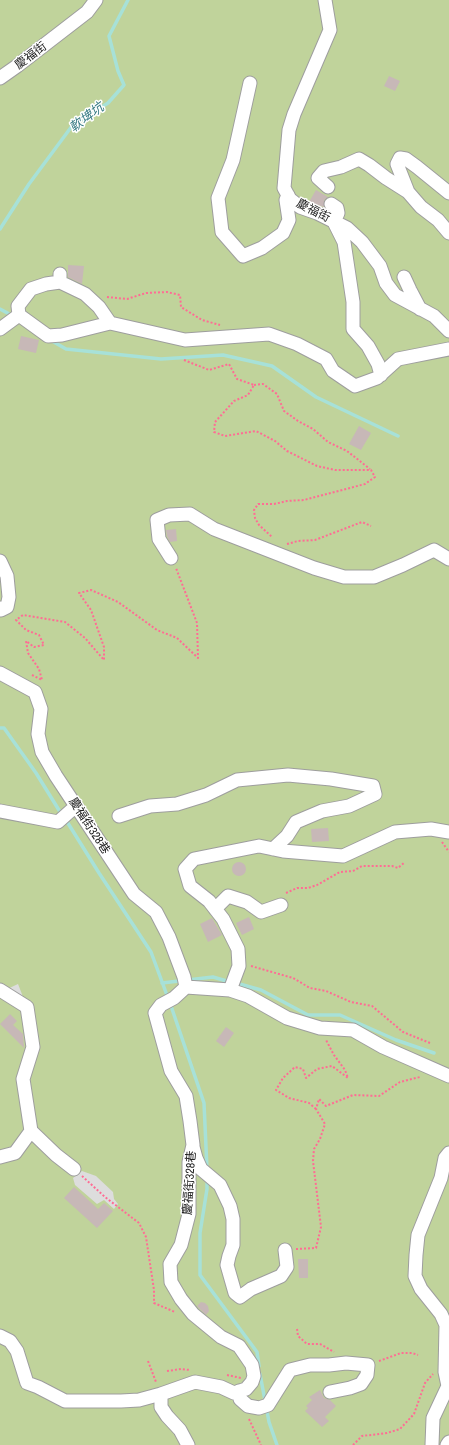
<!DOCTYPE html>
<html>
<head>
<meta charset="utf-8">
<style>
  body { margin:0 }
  canvas { display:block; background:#f2ebe8 }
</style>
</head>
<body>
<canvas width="449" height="1445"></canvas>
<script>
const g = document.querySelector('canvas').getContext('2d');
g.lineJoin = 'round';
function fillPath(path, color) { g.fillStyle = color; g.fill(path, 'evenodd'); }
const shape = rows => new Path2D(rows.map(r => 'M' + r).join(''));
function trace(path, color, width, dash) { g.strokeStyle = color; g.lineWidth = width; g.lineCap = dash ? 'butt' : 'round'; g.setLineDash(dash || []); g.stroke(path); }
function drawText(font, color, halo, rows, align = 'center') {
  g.font = font + ' "Archivo Narrow","Noto Sans TC",sans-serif'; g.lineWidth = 3; g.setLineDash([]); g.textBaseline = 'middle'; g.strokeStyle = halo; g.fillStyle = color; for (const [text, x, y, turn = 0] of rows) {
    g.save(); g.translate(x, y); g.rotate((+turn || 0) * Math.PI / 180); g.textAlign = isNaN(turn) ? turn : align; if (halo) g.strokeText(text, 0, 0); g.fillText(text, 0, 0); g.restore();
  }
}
fillPath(shape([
  [0,0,449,0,449,1445,0,1445]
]), '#c0d39b');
fillPath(shape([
  [18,984,27,1007,3,991],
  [82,1171,96,1176,113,1192,114,1199,118,1204,114,1209,104,1200,97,1204,75,1185,73,1178]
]), '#ddd');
trace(shape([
  [0,229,29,184,72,126,108,103,124,85,118,71,109,36,128,0],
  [0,309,13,316],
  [52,341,66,349,161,359,223,355,272,366,316,397,398,436],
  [0,728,4,728,36,773,62,815],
  [66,820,99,873,151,952,168,998],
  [162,983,213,977,230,982],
  [236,983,261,990,308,1015,340,1015,396,1040,434,1053],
  [170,1003,204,1103,207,1169],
  [207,1179,207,1189,200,1233,200,1275,257,1352,259,1366],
  [260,1374,269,1422,277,1445]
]), '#a7e1d8', 3.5);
fillPath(shape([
  [389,76,400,81,395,91,384,86],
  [316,190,328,197,324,200,324,207,309,202],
  [68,265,84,266,82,284,68,277],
  [21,336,39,340,36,353,18,349],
  [359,426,371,433,361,450,349,444],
  [176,529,177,541,170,542,167,536,166,530],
  [328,828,329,841,312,842,311,829],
  '232 869a7 7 0 1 1 14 0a7 7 0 1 1-14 0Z',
  [249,917,254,929,242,935,236,923],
  [212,918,222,935,208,942,200,924],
  [10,1014,17,1021,13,1025,23,1034,24,1048,0,1024],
  [226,1027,234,1033,224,1047,216,1041],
  [74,1187,98,1209,104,1203,113,1211,97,1228,64,1198],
  [298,1259,308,1259,308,1278,299,1278],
  [201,1302,205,1303,208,1306,209,1311,206,1315,197,1306],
  [320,1390,324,1398,330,1400,336,1406,325,1417,329,1421,322,1427,305,1411,308,1408,306,1406,312,1400,309,1397]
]), '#c7b8b7');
const minor = shape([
  [325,0,330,30,294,114,289,130,284,188,290,199,300,207,317,213,347,228,362,242,380,266,386,283,395,295,434,316,449,331],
  [0,78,17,66,87,12,96,0],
  [250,83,233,160,218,198,222,232,243,256,262,248,283,233,289,220,286,200,288,195],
  [328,187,318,178,324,171,341,167,359,159,369,165,386,178,408,192,421,207,438,220,449,233],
  [408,192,397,164,400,158,406,159,417,167,449,193],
  [331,204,337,208,338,213,334,222,344,242,353,302,353,329,368,346,378,364,381,375],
  [404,277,410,290,420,309],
  [60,282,85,294,99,307,110,323],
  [19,315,18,306,31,289,46,284,60,282,60,274],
  [0,329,19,315,48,336,62,335,110,323,185,340,269,334,297,344,326,359,333,371,355,386,377,378,398,359,449,349],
  [171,558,159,539,157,520,169,515,190,514,214,529,314,568,344,577,374,577,403,565,434,550,449,559],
  [0,561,7,576,9,597,7,607,1,610,0,608],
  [0,673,35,692,41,709,38,734,42,752,56,776,134,894,156,912,169,937,184,977,186,987,174,998,161,1005,155,1013,171,1071,186,1096,190,1121,193,1145,189,1162,189,1214,181,1245,170,1264,171,1282,181,1299,193,1314,221,1337,239,1346,252,1365,254,1376,252,1382,246,1389,234,1393,221,1387,195,1382,161,1394,161,1407,167,1416,180,1430,188,1445],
  [0,811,58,822,76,806],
  [119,816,150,806,177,804,206,795,237,780,288,775,331,779,373,786,375,794,349,806,322,811,296,822,287,836,273,849],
  [215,909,228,896,247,902,261,912,281,905],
  [186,987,230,990,248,996,287,1018,320,1028,353,1030,383,1047,449,1076],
  [0,990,27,1007,33,1047,23,1079,31,1131,15,1153,0,1157],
  [230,990,239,966,238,949,223,919,209,901,190,886,185,869,194,859,259,846,283,851,343,856,395,832,431,829,449,832],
  [31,1131,56,1155,74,1169],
  [193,1147,196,1158,201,1169,220,1185,230,1206,233,1219,233,1245,229,1256,227,1265,235,1293,240,1297,251,1289,281,1276,287,1267,285,1250],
  [0,1336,10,1341,17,1351,27,1383,38,1387,65,1401,121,1401,139,1400,161,1394],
  [239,1391,240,1399,248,1406,259,1408,268,1405,290,1370,310,1365,329,1365,346,1363,368,1365,367,1375,361,1384,350,1388,330,1392],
  [432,1445,433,1418,448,1386,445,1372,446,1325,441,1314,421,1289,415,1276,416,1255,418,1235,441,1178,445,1158,449,1153],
  [447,1445,449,1442]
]);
trace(minor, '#9e9e9e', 15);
trace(shape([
  [107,297,127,299,146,293,167,292,180,295,181,307,202,320,220,325],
  [184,360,209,370,229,364,237,379,254,385,248,395,234,401,215,422,214,432,225,436,256,431,275,441,287,451,317,466,335,470,371,470,375,477,365,484,304,500,287,501,274,504,258,504,254,510,255,518,259,525,272,537],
  [254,385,263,384,277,394,284,411,298,421,313,429,328,442,347,451,370,469],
  [287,544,298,541,315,540,362,522,371,526],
  [32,675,42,680,39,669,28,653,26,641,34,647,44,645,39,635,26,630,16,620,23,615,65,622,85,638,104,660,104,647,91,610,79,593,91,590,118,602,157,630,177,638,198,658,197,623,176,568],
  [442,842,449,852],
  [286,893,297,888,308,888,317,885,340,872,353,871,362,866,392,866,398,868,405,862],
  [251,966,293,978,310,988,326,991,351,1002,372,1006,403,1032,430,1043],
  [316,1109,309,1103,289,1098,276,1090,283,1078,295,1067,303,1069,306,1078,317,1069,332,1066,348,1078,345,1070,334,1055,326,1040],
  [82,1176,105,1197,139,1223,146,1237,154,1290,154,1303,175,1312],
  [296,1249,316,1248,321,1227,313,1161,314,1149,320,1139,325,1124,316,1109,319,1099,326,1106,353,1095,379,1096,400,1082,420,1077],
  [297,1329,298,1336,307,1344,320,1344,334,1352],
  [148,1361,156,1382],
  [379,1361,401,1353,412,1353,418,1355],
  [167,1371,181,1369,190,1370],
  [227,1375,241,1378],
  [249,1419,261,1445],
  [353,1445,362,1436,387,1433,400,1429,414,1414,425,1383,433,1374]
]), '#ff6c94', 2, [2, 2]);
trace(minor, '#fff', 13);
drawText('12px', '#212121', '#fff', [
  ["慶福街",31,56,-37],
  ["慶福街",313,211,27],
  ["慶福街328巷",89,826,57],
  ["慶福街328巷",190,1183,-86]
]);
drawText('italic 13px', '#387b84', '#fff', [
  ["軟埤坑",87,118,-37]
]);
</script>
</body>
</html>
